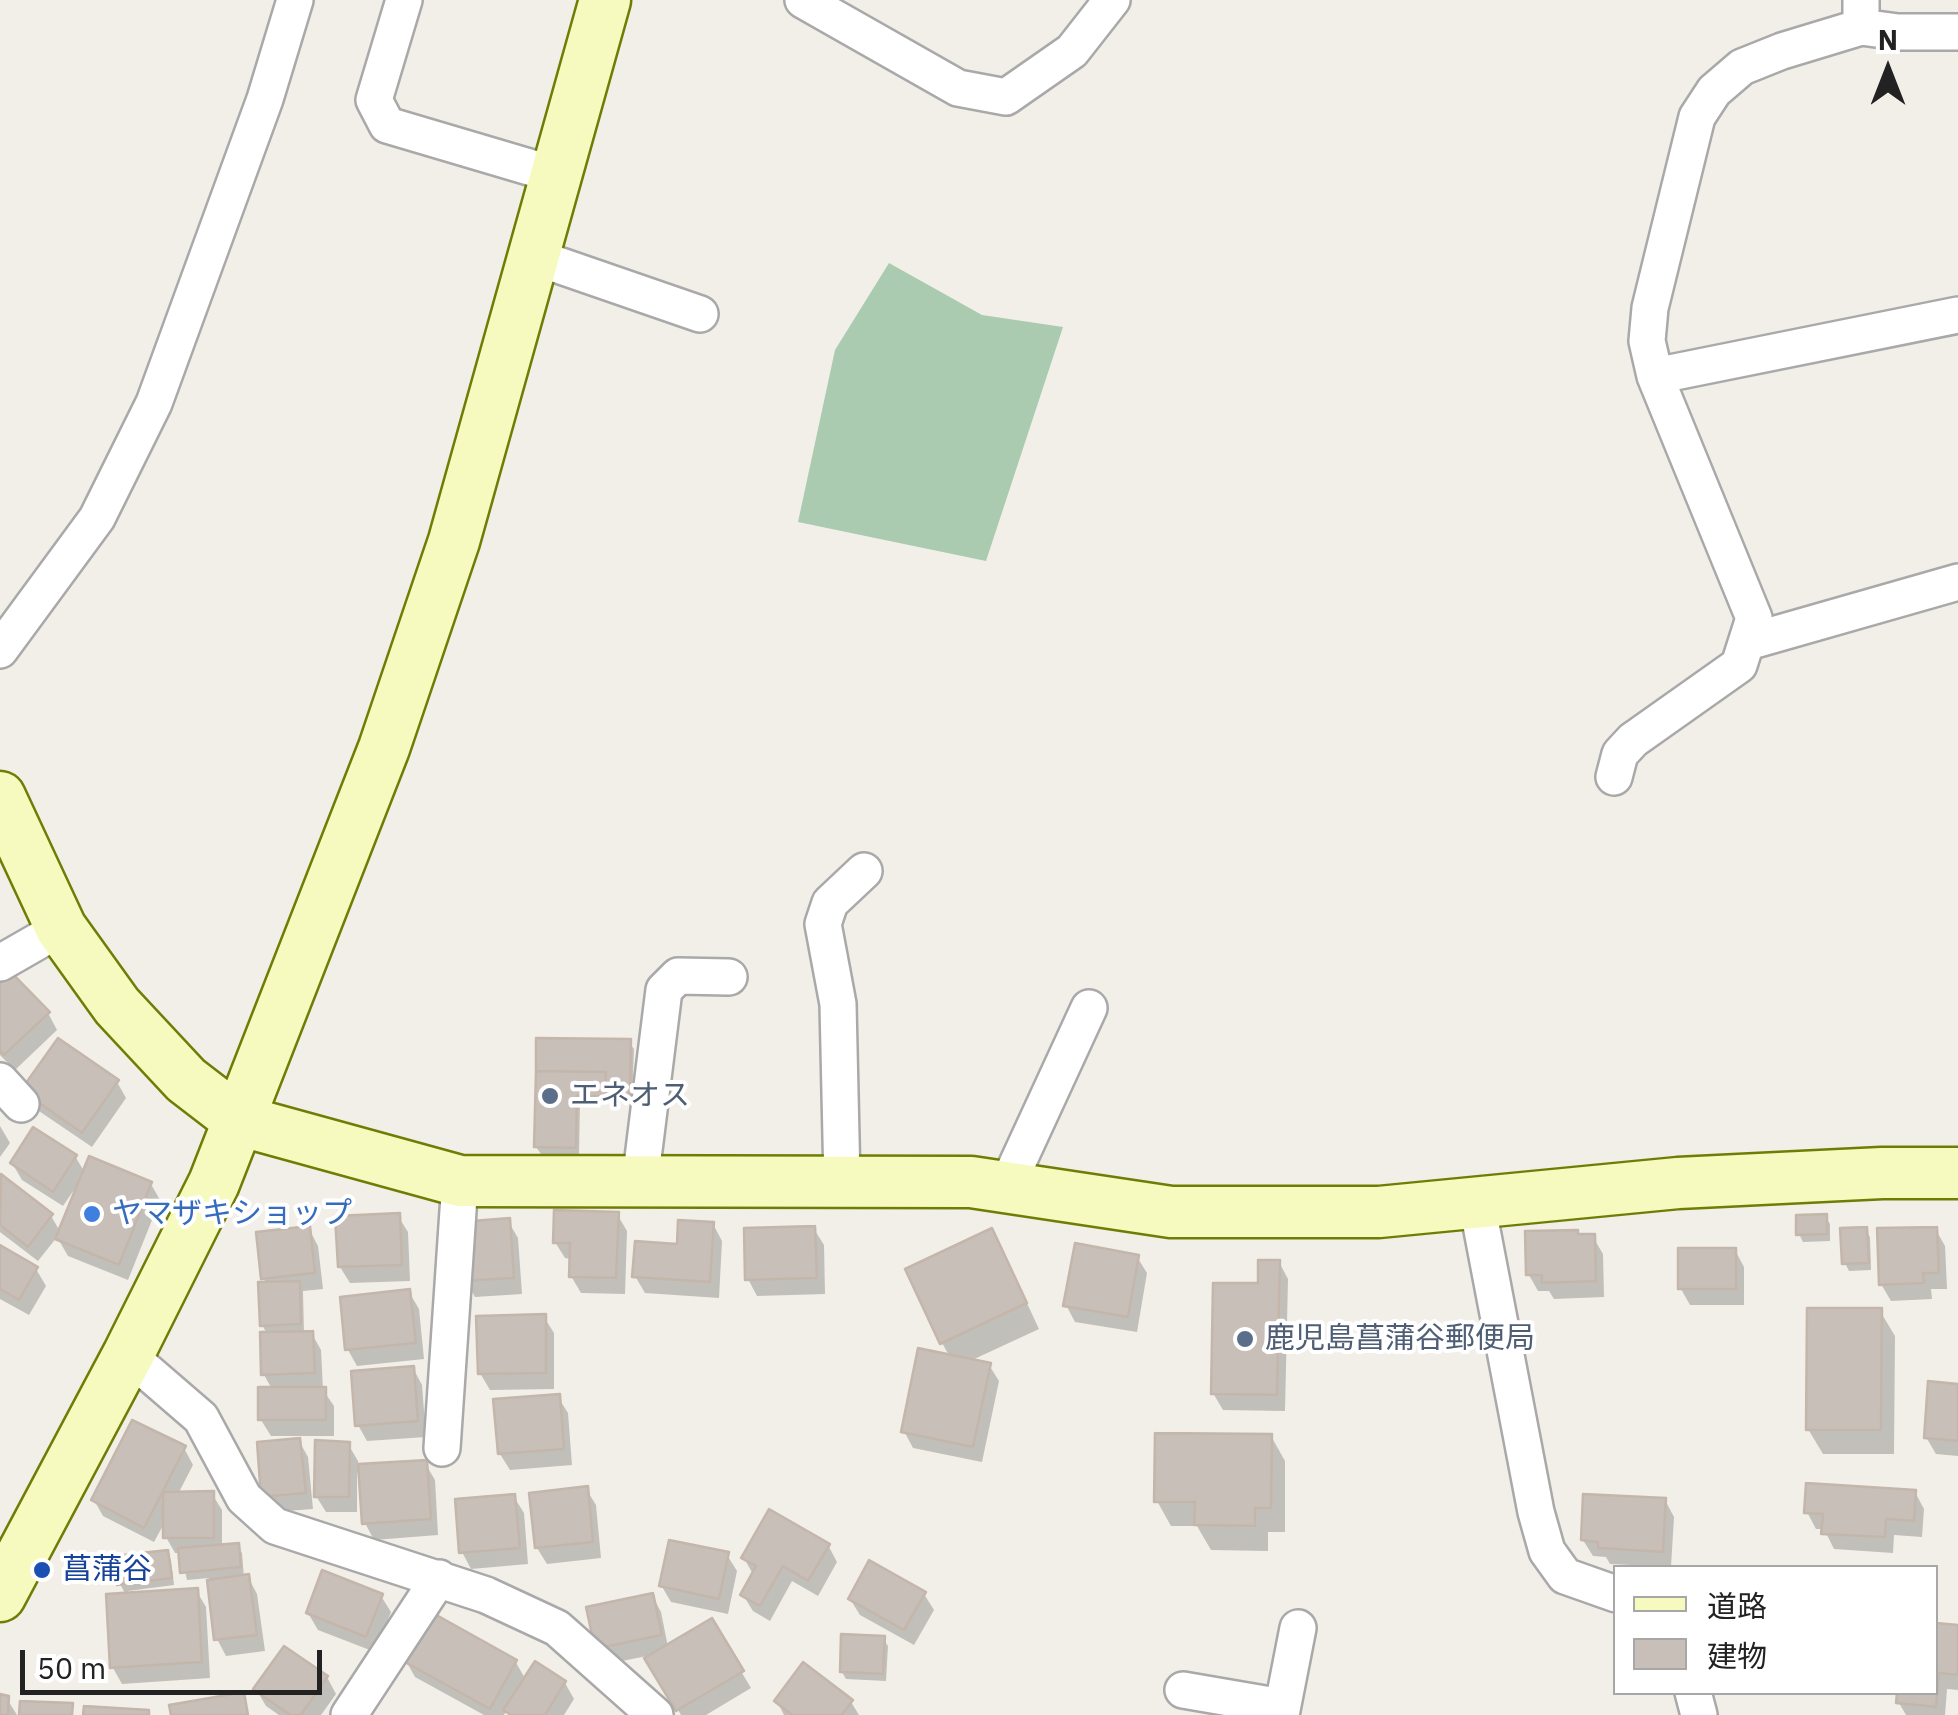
<!DOCTYPE html>
<html>
<head>
<meta charset="utf-8">
<style>
  body { margin:0 }
  #map { position:relative; width:1958px; height:1715px; overflow:hidden; background:#f2efe9; font-family:"IBM Plex Sans","Noto Sans JP",sans-serif }
  canvas { display:block }
  .legend { position:absolute; left:1613px; top:1565px; width:325px; height:130px; box-sizing:border-box; background:#fff; border:2px solid #a7a7a7; margin:0; padding:12px 18px; list-style:none; font-size:30px; color:#222 }
  .legend li { display:flex; align-items:center; gap:20px; height:50px }
  .legend b { width:50px; border:2px solid #a7a7a7 }
  .north { position:absolute; left:1838px; top:20px; width:100px; height:100px; -webkit-text-stroke:8px #fff; paint-order:stroke; rotate:0deg; font-size:28px; font-weight:700; line-height:40px; text-align:center; color:#222 }
  .north::after { content:''; display:block; margin:auto; width:35px; height:45px; background:#222; clip-path:polygon(50% 0,100% 100%,50% 72%,0 100%) }
  .scale { position:absolute; left:20px; top:1650px; width:302px; height:45px; box-sizing:border-box; border:5px solid #222; border-top:0; padding-left:12px; font-size:30px; line-height:35px; white-space:nowrap; color:#222; -webkit-text-stroke:8px #fff; paint-order:stroke }
</style>
</head>
<body>
<div id="map">
<canvas width="1958" height="1715"></canvas>
<ul class="legend">
<li><b style="height:12px;background:#f7fabf"></b>道路</li>
<li><b style="height:28px;background:#c7bfb8"></b>建物</li>
</ul>
<div class="north">N</div>
<div class="scale">50 m</div>
</div>
<script>
const g = document.querySelector('canvas').getContext('2d');
g.lineJoin = 'round';
function fillPath(path, color) { g.fillStyle = color; g.fill(path, 'evenodd'); }
const shape = rows => new Path2D(rows.map(r => 'M' + r).join(''));
function trace(path, color, width, dash) { g.strokeStyle = color; g.lineWidth = width; g.lineCap = dash ? 'butt' : 'round'; g.setLineDash(dash || []); g.stroke(path); }
function drawText(font, color, halo, rows, align = 'center') {
  g.font = font + ' "IBM Plex Sans","Noto Sans JP",sans-serif'; g.lineWidth = 8; g.setLineDash([]); g.textBaseline = 'middle'; g.strokeStyle = halo; g.fillStyle = color; for (const [text, x, y, turn = 0] of rows) {
    g.save(); g.translate(x, y); g.rotate((+turn || 0) * Math.PI / 180); g.textAlign = isNaN(turn) ? turn : align; if (halo) g.strokeText(text, 0, 0); g.fillText(text, 0, 0); g.restore();
  }
}
fillPath(shape([
  [889,263,982,315,1063,327,986,561,798,522,835,350]
]), '#aacbaf');
fillPath(shape([
  [0,976,48,1013,57,1030,15,1070,0,1055],
  [539,1041,629,1042,634,1049,632,1103,580,1102,579,1155,541,1154,536,1147],
  [58,1042,117,1082,126,1098,92,1147,33,1107],
  [0,1126,10,1143,0,1157],
  [75,1156,85,1173,151,1184,160,1200,128,1280,68,1256,57,1237,38,1261,0,1232,1,1178,51,1216,61,1233,78,1184,63,1206,22,1180,12,1163],
  [617,1214,627,1231,625,1294,581,1293,571,1276,572,1259,565,1258,555,1242],
  [398,1216,408,1232,410,1281,350,1283,340,1267],
  [1825,1216,1830,1224,1830,1241,1803,1242,1799,1234],
  [508,1221,518,1238,522,1294,475,1297,466,1281],
  [713,1224,722,1241,719,1298,645,1293,635,1276],
  [309,1229,318,1246,323,1289,303,1291,304,1334,312,1334,321,1350,323,1390,334,1406,334,1436,271,1436,261,1420,272,1389,264,1375,268,1335,262,1325,267,1284,263,1278],
  [814,1229,824,1245,825,1294,757,1296,748,1279],
  [1865,1230,1870,1237,1871,1270,1849,1271,1845,1263],
  [1936,1230,1945,1246,1947,1289,1931,1289,1932,1299,1891,1301,1881,1284],
  [1579,1237,1593,1237,1603,1254,1604,1297,1554,1299,1549,1291,1538,1291,1529,1275],
  [0,1248,36,1269,46,1286,29,1315,0,1299],
  [1735,1250,1744,1267,1744,1305,1690,1305,1681,1289],
  [1005,1256,1039,1329,970,1361,989,1365,999,1381,982,1462,913,1448,904,1431,950,1357,942,1343],
  [1137,1257,1147,1273,1137,1332,1075,1322,1066,1305],
  [1279,1262,1288,1279,1285,1411,1223,1410,1213,1393],
  [409,1292,419,1309,424,1359,357,1366,348,1350],
  [1880,1311,1895,1336,1894,1454,1823,1454,1808,1429],
  [544,1317,554,1333,554,1389,490,1390,480,1373],
  [413,1368,422,1385,426,1437,367,1441,358,1425],
  [1958,1386,1958,1456,1936,1454,1926,1437],
  [558,1397,568,1413,572,1465,510,1470,500,1454],
  [1271,1436,1285,1461,1285,1532,1268,1532,1268,1551,1211,1550,1197,1526,1171,1526,1157,1501],
  [299,1441,308,1457,313,1509,273,1512,264,1496],
  [348,1444,358,1461,358,1467,425,1463,435,1480,438,1535,374,1540,365,1523,361,1473,357,1473,357,1512,326,1512,316,1496],
  [184,1448,193,1465,178,1494,212,1494,222,1510,222,1547,238,1546,242,1553,244,1578,248,1577,257,1594,265,1651,226,1656,217,1639,209,1578,187,1580,181,1553,175,1553,166,1537,166,1520,154,1542,103,1516,94,1500],
  [586,1489,596,1505,601,1558,547,1564,537,1548],
  [1915,1492,1924,1509,1922,1537,1894,1535,1893,1553,1834,1549,1824,1529,1816,1529,1807,1512],
  [514,1497,524,1513,528,1564,471,1569,462,1552],
  [1665,1500,1674,1517,1671,1567,1610,1564,1606,1557,1593,1556,1583,1540],
  [828,1545,837,1562,818,1596,792,1581,770,1621,753,1611,743,1595,754,1576,744,1558],
  [167,1553,171,1560,174,1585,128,1591,128,1595,196,1590,206,1607,210,1678,122,1684,113,1668,126,1595,120,1584],
  [727,1555,737,1571,728,1614,671,1602,661,1585],
  [924,1594,934,1610,914,1645,860,1615,850,1599],
  [652,1595,661,1612,668,1647,711,1621,751,1688,706,1715,681,1715,647,1656,607,1664,598,1648],
  [381,1596,391,1612,375,1652,318,1630,308,1613],
  [1936,1625,1958,1627,1958,1690,1947,1689,1945,1715,1906,1715,1899,1703,1936,1692],
  [883,1639,888,1646,886,1681,846,1679,842,1672],
  [406,1661,515,1661,526,1680,565,1683,574,1699,564,1715,509,1715,507,1710,504,1715,484,1715,415,1677],
  [327,1677,336,1694,321,1715,279,1715,266,1706,256,1689],
  [0,1696,7,1699,17,1715,0,1715],
  [777,1701,851,1702,859,1715,784,1715]
]), '#0003');
const building = shape([
  [6,967,50,1012,4,1055,0,1051,0,973,6,967],
  [58,1038,119,1080,82,1133,21,1090,58,1038],
  [536,1038,631,1039,630,1096,605,1096,606,1072,536,1071,536,1038],
  [536,1071,606,1072,605,1096,577,1096,576,1148,534,1147,536,1071],
  [33,1127,77,1155,53,1192,10,1163,33,1127],
  [89,1156,152,1182,119,1265,55,1239,89,1156],
  [1,1174,53,1214,28,1247,0,1225,1,1174],
  [554,1210,619,1212,616,1278,569,1277,570,1243,553,1243,554,1210],
  [400,1213,402,1265,338,1267,335,1216,400,1213],
  [1827,1214,1827,1234,1796,1235,1796,1215,1827,1214],
  [510,1218,514,1278,463,1281,459,1222,510,1218],
  [678,1220,714,1222,710,1282,632,1277,635,1241,677,1244,678,1220],
  [310,1226,315,1273,261,1279,256,1232,310,1226],
  [815,1226,817,1278,745,1280,744,1228,815,1226],
  [1867,1227,1869,1263,1842,1264,1840,1228,1867,1227],
  [1937,1227,1939,1273,1923,1273,1924,1283,1879,1285,1877,1228,1937,1227],
  [992,1228,1027,1303,940,1344,905,1269,992,1228],
  [1578,1230,1578,1234,1595,1234,1596,1281,1542,1283,1542,1275,1526,1275,1525,1231,1578,1230],
  [1075,1243,1139,1255,1128,1317,1063,1306,1075,1243],
  [0,1245,38,1267,19,1300,0,1289,0,1245],
  [1678,1248,1736,1248,1736,1289,1678,1289,1678,1248],
  [1258,1260,1280,1260,1277,1395,1211,1394,1213,1283,1258,1283,1258,1260],
  [300,1281,301,1324,260,1326,258,1282,300,1281],
  [410,1289,416,1343,345,1350,340,1297,410,1289],
  [1807,1308,1882,1308,1881,1430,1806,1430,1807,1308],
  [546,1314,546,1373,478,1374,476,1316,546,1314],
  [313,1331,315,1373,261,1375,260,1332,313,1331],
  [918,1348,991,1363,973,1447,901,1432,918,1348],
  [414,1366,418,1421,355,1426,351,1371,414,1366],
  [1928,1381,1958,1384,1958,1441,1924,1438,1928,1381],
  [258,1387,326,1387,326,1420,258,1420,258,1387],
  [560,1394,564,1449,498,1454,493,1399,560,1394],
  [132,1420,186,1446,144,1528,91,1500,132,1420],
  [1155,1433,1272,1434,1271,1508,1255,1508,1255,1526,1194,1525,1195,1502,1154,1502,1155,1433],
  [300,1438,306,1493,261,1497,257,1442,300,1438],
  [315,1440,350,1442,349,1497,314,1497,315,1440],
  [427,1460,431,1519,362,1524,358,1464,427,1460],
  [1806,1483,1916,1490,1914,1521,1886,1519,1885,1537,1821,1534,1823,1514,1804,1513,1806,1483],
  [588,1486,593,1542,535,1548,529,1493,588,1486],
  [214,1491,214,1538,163,1538,163,1492,214,1491],
  [515,1494,520,1548,459,1553,455,1499,515,1494],
  [1583,1494,1666,1498,1663,1552,1598,1548,1598,1542,1581,1540,1583,1494],
  [769,1509,830,1544,808,1581,783,1566,760,1606,740,1595,756,1566,741,1558,769,1509],
  [669,1540,729,1552,719,1599,659,1586,669,1540],
  [239,1543,241,1567,180,1573,178,1548,239,1543],
  [168,1550,172,1578,117,1585,114,1556,168,1550],
  [869,1560,926,1592,904,1630,848,1599,869,1560],
  [322,1570,383,1594,366,1637,306,1613,322,1570],
  [249,1574,257,1635,214,1640,207,1580,249,1574],
  [198,1588,202,1662,110,1668,106,1594,198,1588],
  [653,1593,662,1635,595,1649,586,1607,653,1593],
  [431,1612,517,1660,490,1709,403,1661,431,1612],
  [712,1618,744,1671,676,1711,644,1658,712,1618],
  [1936,1623,1958,1625,1958,1675,1939,1673,1936,1707,1896,1703,1897,1692,1936,1692,1936,1623],
  [841,1634,885,1636,883,1674,840,1672,841,1634],
  [284,1646,328,1676,301,1715,290,1715,253,1689,284,1646],
  [535,1661,566,1681,545,1715,511,1715,503,1710,535,1661],
  [803,1662,853,1700,842,1715,792,1715,774,1701,803,1662],
  [244,1692,248,1715,171,1715,169,1705,244,1692],
  [0,1694,9,1696,8,1715,0,1715,0,1694],
  [20,1701,73,1703,72,1715,19,1715,20,1701],
  [84,1706,149,1710,149,1715,83,1715,84,1706]
]);
fillPath(building, '#c7bfb8');
trace(building, '#c4b6ab', 2.5);
const street = shape([
  [404,0,374,100,387,125,556,175],
  [803,0,958,88,1006,97,1072,51,1112,0],
  [1861,0,1861,27,1898,32,1958,32],
  [532,256,700,314],
  [1655,376,1958,315],
  [1748,642,1958,582],
  [0,650,97,518,154,403,265,99,295,0],
  [1614,777,1620,754,1633,740,1739,665,1754,618,1655,376,1647,341,1650,308,1697,117,1714,91,1742,67,1782,51,1861,27],
  [0,963,61,928],
  [0,1081,21,1104],
  [640,1182,664,990,678,976,729,977],
  [842,1182,838,1004,823,924,830,903,864,871],
  [1006,1188,1089,1008],
  [1477,1204,1536,1512,1547,1551,1565,1576,1616,1594],
  [128,1355,201,1418,244,1498,275,1526,486,1595,557,1628,655,1715],
  [442,1448,460,1181],
  [1183,1690,1282,1707],
  [1693,1692,1699,1715],
  [349,1715,439,1578],
  [1281,1715,1298,1628]
]);
const secondary = shape([
  [0,797,61,928,117,1006,186,1080,238,1120,460,1181,971,1182,1171,1212,1379,1212,1678,1183,1882,1173,1958,1173],
  [0,1596,128,1355,214,1183,384,748,454,541,605,0]
]);
trace(street, '#a9a9a9', 40);
trace(secondary, '#707d05', 55);
trace(street, '#fff', 35);
trace(secondary, '#f7fabf', 50);
for (const [x, y, r, color] of [
  [550,1096,10,"#5c6f8a"],
  [92,1214,10,"#3f7fe0"],
  [1245,1339,10,"#5c6f8a"],
  [42,1570,10,"#1a4fb4"]
]) { const dot = new Path2D(); dot.arc(x, y, r, 0, 2 * Math.PI); g.fillStyle = color; g.fill(dot); trace(dot, '#fff', 4); }
drawText('30px', '#4e5e75', '#fff', [
  ["エネオス",570,1096],
  ["鹿児島菖蒲谷郵便局",1265,1339]
], 'left');
drawText('30px', '#366cbe', '#fff', [
  ["ヤマザキショップ",112,1214]
], 'left');
drawText('30px', '#164399', '#fff', [
  ["菖蒲谷",62,1570]
], 'left');
</script>
</body>
</html>
